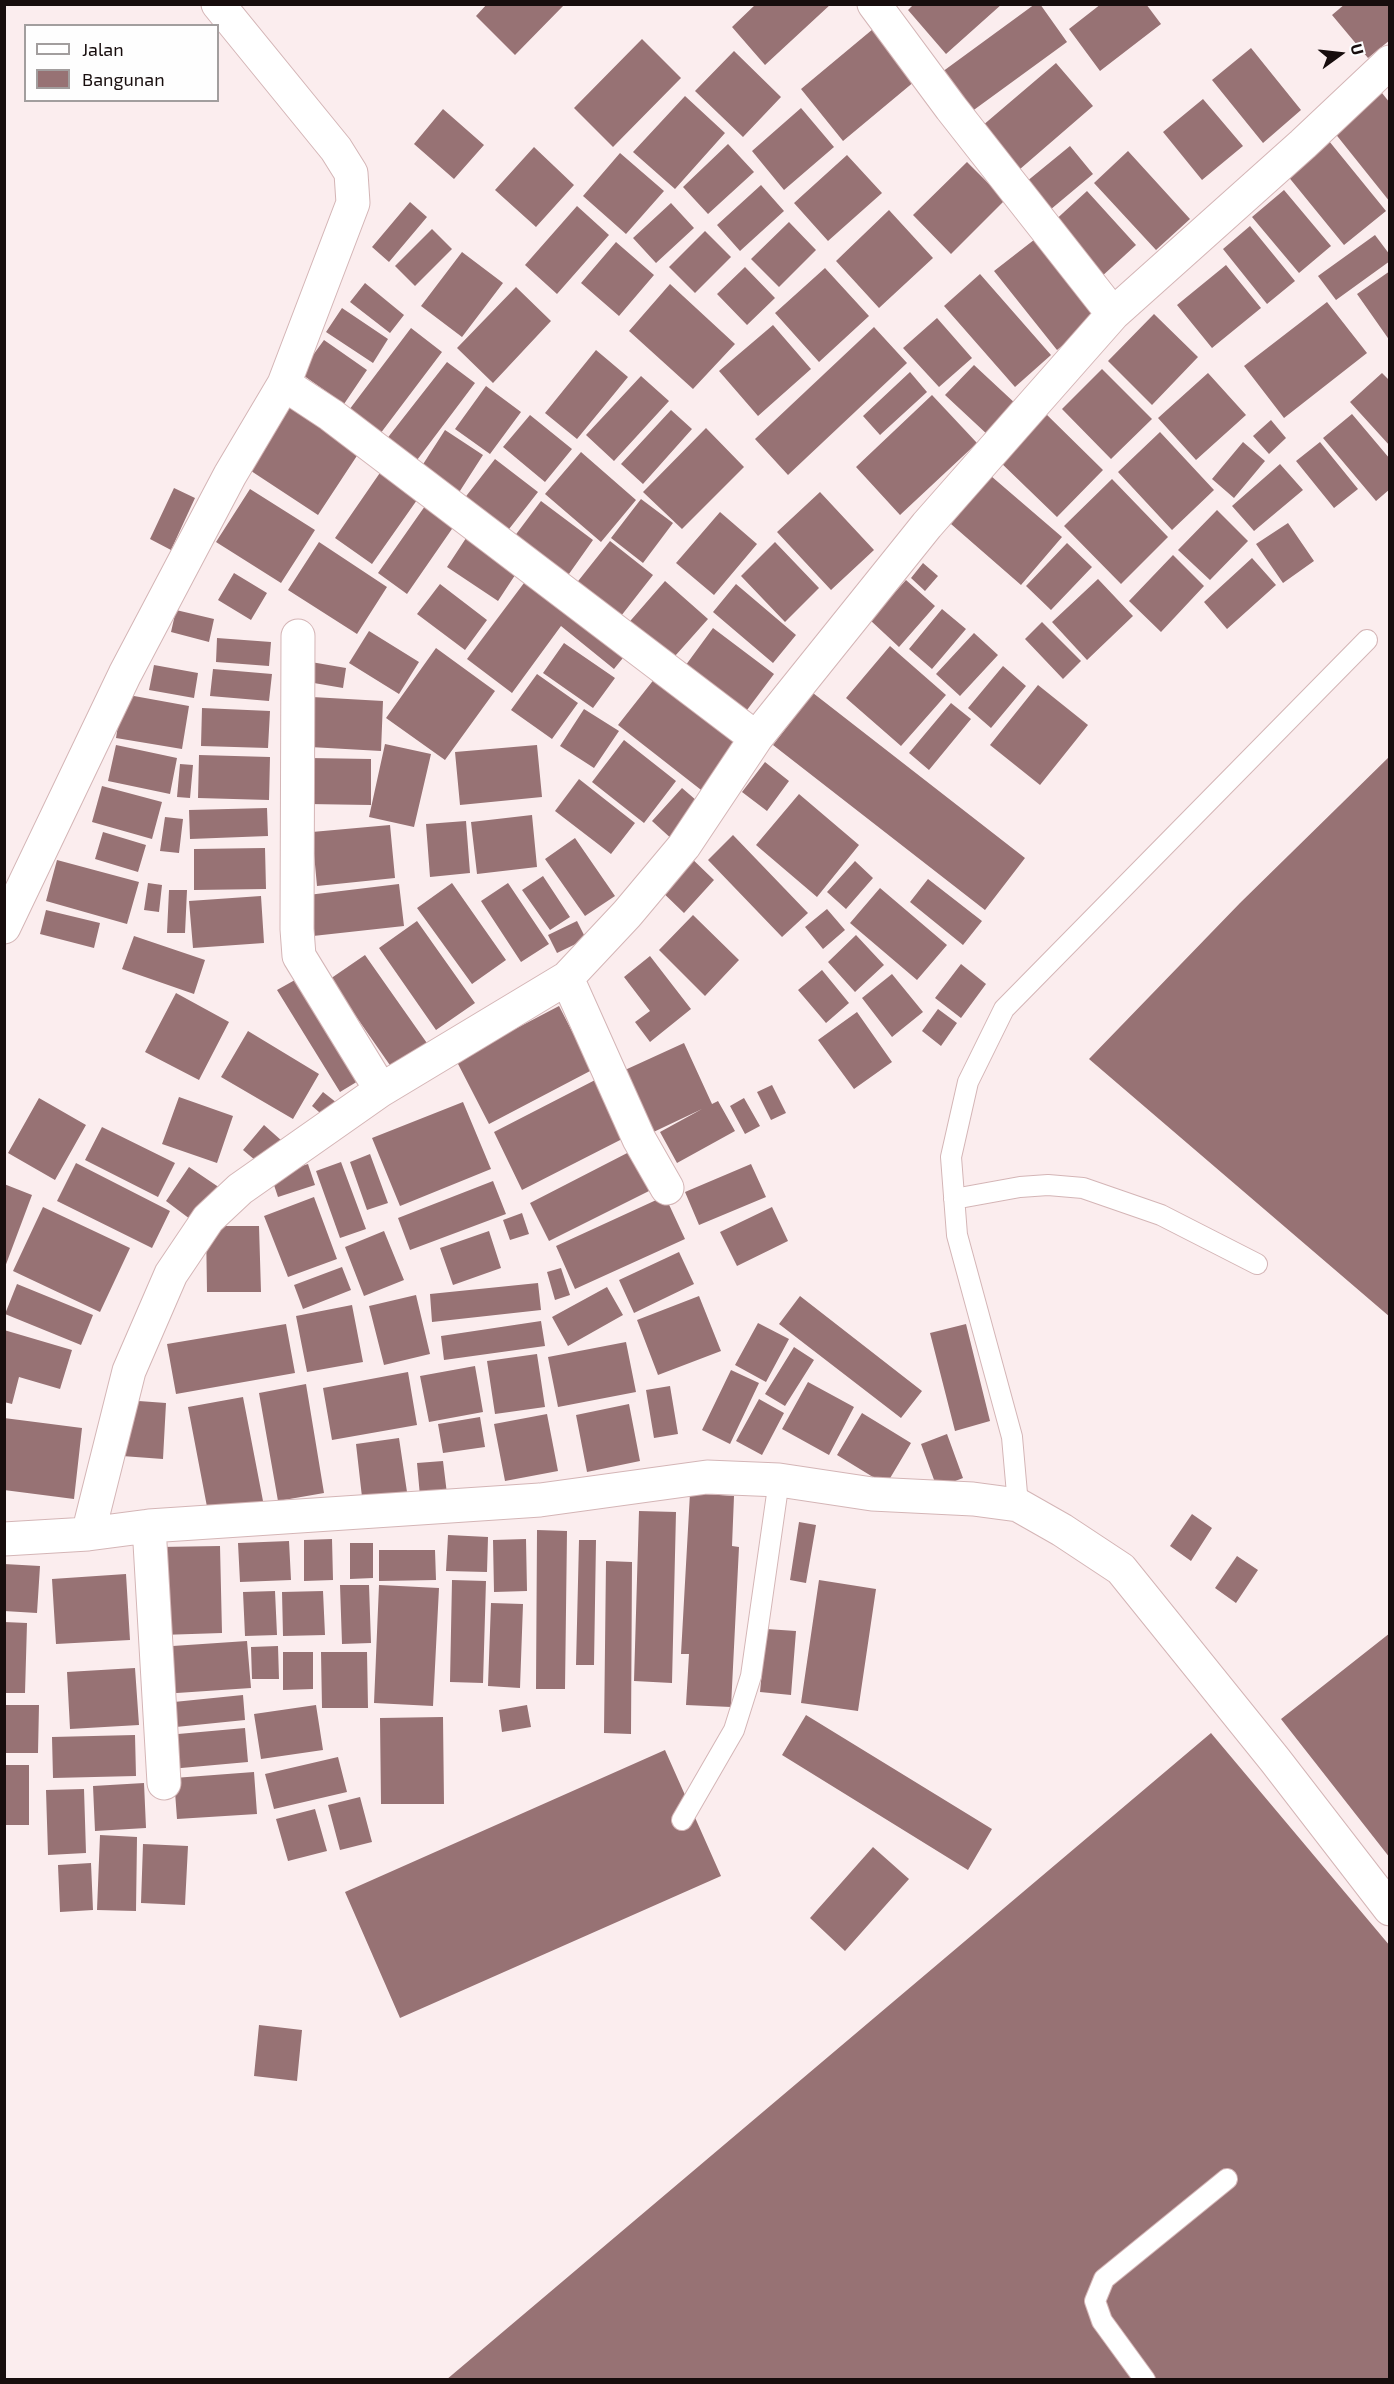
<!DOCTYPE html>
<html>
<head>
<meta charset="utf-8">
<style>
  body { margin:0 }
  #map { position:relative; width:1394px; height:2384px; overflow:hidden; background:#fbedee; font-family:"Exo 2",sans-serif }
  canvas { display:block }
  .frame { position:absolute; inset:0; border:6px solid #170d0d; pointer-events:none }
  .legend { position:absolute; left:24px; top:24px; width:195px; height:78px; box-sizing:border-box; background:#fefefe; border:2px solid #a29e9e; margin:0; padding:8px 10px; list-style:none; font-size:18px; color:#170d0d }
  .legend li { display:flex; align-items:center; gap:12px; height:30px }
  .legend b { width:30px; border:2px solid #a29e9e }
  .north { position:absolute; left:1310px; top:24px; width:60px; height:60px; -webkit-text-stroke:4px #fefefe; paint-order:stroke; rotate:75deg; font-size:16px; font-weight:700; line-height:24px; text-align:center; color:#170d0d }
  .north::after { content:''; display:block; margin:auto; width:21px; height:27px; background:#170d0d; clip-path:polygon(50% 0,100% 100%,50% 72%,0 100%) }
</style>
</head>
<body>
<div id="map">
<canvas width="1394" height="2384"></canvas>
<div class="frame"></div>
<ul class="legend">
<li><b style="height:8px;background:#fff"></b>Jalan</li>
<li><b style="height:16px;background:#977274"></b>Bangunan</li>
</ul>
<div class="north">U</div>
</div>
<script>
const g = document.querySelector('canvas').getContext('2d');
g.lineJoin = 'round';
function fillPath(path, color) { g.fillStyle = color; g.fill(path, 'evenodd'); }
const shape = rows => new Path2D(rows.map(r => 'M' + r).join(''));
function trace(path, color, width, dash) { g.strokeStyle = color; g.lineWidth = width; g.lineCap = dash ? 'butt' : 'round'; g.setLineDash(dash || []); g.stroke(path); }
fillPath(shape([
  [487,4,565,4,515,55,476,16],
  [756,4,831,4,765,65,732,27],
  [914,4,1002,4,946,54,908,10],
  [1035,4,1040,4,1067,42,971,112,942,72],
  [1101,4,1146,4,1161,24,1100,71,1069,29],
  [1345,4,1390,4,1390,40,1368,58,1332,15],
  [879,24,921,76,843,141,801,89],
  [642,39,681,78,613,147,574,108],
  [1251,48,1301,110,1263,143,1212,80],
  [734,51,781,97,743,137,695,91],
  [1056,63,1093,106,1012,176,975,132],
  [1382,93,1390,103,1390,202,1334,132],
  [685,96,725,133,675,189,633,152],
  [1203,99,1243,146,1202,180,1163,132],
  [801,108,834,147,784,190,752,151],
  [443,109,484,145,454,179,414,144],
  [1329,141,1386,211,1344,245,1287,175],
  [728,144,754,172,708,214,683,187],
  [1070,146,1093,174,1050,210,1026,182],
  [534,147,574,185,536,227,495,190],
  [1128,151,1190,219,1156,250,1094,183],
  [620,153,664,191,626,234,583,196],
  [847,155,882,193,828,241,794,203],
  [967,162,1005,200,951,254,913,215],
  [761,185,784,211,740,251,717,225],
  [1284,190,1331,246,1299,273,1252,217],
  [1087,191,1136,245,1100,278,1051,224],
  [410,202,427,217,389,262,372,247],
  [671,203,694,228,656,263,633,238],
  [577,206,609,235,557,294,525,265],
  [889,210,933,258,879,308,836,261],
  [789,222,816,250,779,287,751,259],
  [1250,226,1295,281,1267,304,1223,249],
  [432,229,452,249,415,286,395,266],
  [705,231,731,257,695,293,669,267],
  [1375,235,1390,255,1390,261,1336,300,1318,276],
  [1039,236,1101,314,1057,350,994,271],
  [616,242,654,275,619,316,581,283],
  [462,252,503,283,462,337,421,306],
  [1226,265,1261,308,1212,348,1177,305],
  [745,267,775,298,747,325,717,294],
  [825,268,869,316,819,362,775,313],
  [1390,271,1390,341,1357,294],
  [980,274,1051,355,1015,387,944,306],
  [365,283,404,315,390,333,350,302],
  [670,284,735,344,693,389,629,331],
  [516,287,551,321,493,383,457,348],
  [1327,302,1367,353,1284,418,1244,366],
  [342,308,388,339,373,363,326,332],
  [1154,314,1198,357,1152,405,1108,361],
  [937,318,972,358,939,387,903,348],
  [773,325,811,369,758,416,719,371],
  [874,327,907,363,788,475,755,439],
  [411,328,442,352,377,438,346,414],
  [324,340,367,370,344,404,300,373],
  [596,350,628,377,577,439,545,413],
  [447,362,475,383,411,468,382,445],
  [974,365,1017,405,989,436,945,395],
  [1102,369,1152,419,1111,459,1062,409],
  [910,372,927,392,880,435,863,416],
  [1208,373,1246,415,1196,460,1158,418],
  [1382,373,1390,381,1390,446,1350,402],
  [641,376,669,401,614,461,586,435],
  [486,386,521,412,490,454,455,429],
  [290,392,366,442,318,515,242,465],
  [932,395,977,443,900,515,856,467],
  [671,410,692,429,643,484,621,464],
  [1043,411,1103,470,1057,517,997,459],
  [1352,414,1390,459,1390,489,1376,501,1323,438],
  [530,415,572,449,545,482,503,447],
  [1271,420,1286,438,1269,454,1253,436],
  [706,428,744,467,682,529,643,492],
  [445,430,483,455,458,494,420,469],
  [1160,432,1214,490,1172,530,1118,472],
  [1243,442,1265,461,1234,498,1212,479],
  [1320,442,1358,489,1334,508,1296,461],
  [581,452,636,500,601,542,545,494],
  [495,459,538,492,502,538,460,504],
  [386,464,424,490,372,564,335,538],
  [1280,464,1303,490,1254,531,1232,506],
  [991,476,1062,537,1021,585,951,524],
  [1112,479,1168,537,1121,584,1064,526],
  [174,488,195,498,171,550,150,539],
  [250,489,315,530,281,583,216,542],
  [820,492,874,550,831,590,777,532],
  [641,499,673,523,643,563,611,538],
  [541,501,593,540,564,581,511,541],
  [425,506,454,526,407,594,378,573],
  [1217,510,1248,541,1210,580,1178,550],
  [720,512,757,544,714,595,676,563],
  [1288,523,1314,561,1283,583,1256,544],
  [472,529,523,563,498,601,447,567],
  [610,541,653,575,614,625,571,590],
  [319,542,387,587,357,634,288,590],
  [775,542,819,588,785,622,741,576],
  [1067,543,1092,567,1051,610,1026,586],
  [1173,555,1204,586,1161,632,1129,601],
  [1252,558,1276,585,1227,629,1204,602],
  [923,563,938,576,925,591,911,578],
  [533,571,631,648,614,669,561,626,512,693,467,659],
  [234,573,267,593,251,620,218,600],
  [1098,579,1133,616,1087,660,1052,622],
  [906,580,935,606,899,647,870,620],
  [665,581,708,619,667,665,625,627],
  [440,584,487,620,465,650,417,614],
  [736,584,796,635,773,663,713,612],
  [942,609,966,629,932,669,909,649],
  [176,610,214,619,209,642,171,632],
  [1042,622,1081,661,1063,679,1025,639],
  [713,628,774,674,741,718,680,673],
  [369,631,419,662,399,694,349,663],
  [974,633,998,655,960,696,936,674],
  [217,638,271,642,269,666,216,662],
  [564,643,615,678,593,708,543,673],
  [890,646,946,695,901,746,846,698],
  [436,648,495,691,445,760,386,718],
  [311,662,346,668,343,688,308,682],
  [154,665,198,673,194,698,149,690],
  [1003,666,1026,686,991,728,968,708],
  [213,669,272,674,269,701,210,696],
  [659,673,746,740,705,793,618,725],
  [537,674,578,703,552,739,511,710],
  [1038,685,1088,725,1040,785,990,745],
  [813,693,1025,858,985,910,773,745],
  [123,694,189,706,182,749,116,738],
  [312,697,383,701,381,751,310,747],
  [951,703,971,719,929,770,909,753],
  [202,708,270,711,268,748,201,746],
  [584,709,619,731,594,768,560,746],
  [624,740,676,781,644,823,592,782],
  [385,744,431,754,414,827,369,817],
  [116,745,177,758,170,794,108,781],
  [537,745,542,797,460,805,455,752],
  [199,755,270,757,269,800,198,798],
  [1390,756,1390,1317,1089,1059,1240,903],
  [309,758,371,759,371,805,308,804],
  [765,762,789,781,767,811,742,792],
  [180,764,193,765,190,798,177,797],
  [579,779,635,823,611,854,555,811],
  [102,786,162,802,152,839,92,822],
  [682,788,704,807,674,841,652,821],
  [799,794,859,845,817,897,756,845],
  [267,808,268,836,190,839,189,810],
  [532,815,537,867,477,874,471,822],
  [165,817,183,819,179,853,160,851],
  [466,821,470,873,430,877,426,824],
  [390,825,395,878,317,886,312,832],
  [103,832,146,845,138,872,95,859],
  [733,835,808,913,782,937,708,860],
  [575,838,615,896,585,916,545,859],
  [265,848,266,889,194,890,194,849],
  [686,853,714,880,684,913,655,885],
  [57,860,139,882,127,924,46,901],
  [855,861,873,878,846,909,827,892],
  [543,876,570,917,550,930,522,890],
  [928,879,982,921,963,945,910,902],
  [148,883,162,885,159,912,144,910],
  [452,883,506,960,472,984,417,908],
  [508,883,549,944,521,962,481,901],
  [399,884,404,926,313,936,308,895],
  [880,888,947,945,917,980,850,923],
  [169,890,187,890,185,933,167,933],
  [261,896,264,943,193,948,189,901],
  [827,909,845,930,823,949,805,927],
  [46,910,100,923,94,948,40,934],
  [693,915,739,960,705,996,659,950],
  [417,921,475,1003,436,1030,379,948],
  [577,921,586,939,557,953,548,935],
  [856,935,884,965,855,992,828,962],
  [134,936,205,960,194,994,122,969],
  [365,955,429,1046,394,1071,330,979],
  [650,956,691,1009,650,1042,635,1022,650,1011,624,977],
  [961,964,986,984,961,1018,935,998],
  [822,970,849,1003,826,1023,798,990],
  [311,971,373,1072,340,1092,277,990],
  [892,974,923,1012,892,1037,862,998],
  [176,993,229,1022,199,1080,145,1052],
  [559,1006,592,1070,489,1124,456,1060],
  [938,1009,957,1023,941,1046,922,1031],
  [857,1012,892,1062,854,1089,818,1040],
  [248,1031,319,1074,293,1119,221,1077],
  [684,1043,712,1104,718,1101,735,1131,677,1163,660,1132,702,1109,643,1137,614,1075],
  [599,1078,628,1136,522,1190,494,1132],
  [772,1085,786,1113,771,1120,757,1092],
  [323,1092,337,1103,326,1118,312,1106],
  [179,1097,233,1116,217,1163,162,1144],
  [39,1098,86,1125,55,1180,8,1153],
  [744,1098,760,1126,745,1134,730,1106],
  [463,1102,491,1169,400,1206,372,1138],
  [264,1125,282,1141,261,1165,243,1150],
  [102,1127,175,1163,158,1197,85,1160],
  [635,1149,655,1188,549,1241,530,1203],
  [370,1154,388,1203,367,1210,350,1162],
  [341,1162,366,1229,340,1238,316,1171],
  [76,1163,170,1211,152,1248,57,1201],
  [308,1164,315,1185,278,1197,271,1176],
  [751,1164,766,1197,699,1225,685,1192],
  [189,1167,223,1190,198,1225,166,1201],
  [493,1181,506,1214,410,1250,398,1218],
  [4,1184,32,1195,5,1267,4,1267],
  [665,1196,685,1239,575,1289,556,1246],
  [314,1197,337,1259,288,1277,264,1216],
  [43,1207,130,1248,100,1312,13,1271],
  [772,1207,788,1241,737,1266,720,1232],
  [522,1213,529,1234,510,1240,503,1220],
  [206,1226,259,1226,261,1292,207,1292],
  [384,1231,404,1280,364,1296,345,1247],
  [489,1231,501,1268,453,1285,440,1248],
  [679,1252,694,1284,634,1313,619,1280],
  [342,1267,351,1290,303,1309,294,1285],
  [561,1268,570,1295,555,1300,547,1272],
  [538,1283,541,1310,432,1322,430,1294],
  [17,1284,93,1315,81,1345,5,1314],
  [607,1287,623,1315,568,1346,552,1317],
  [416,1295,430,1354,384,1365,369,1306],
  [699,1296,721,1351,658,1375,637,1320],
  [800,1296,922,1391,901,1418,779,1324],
  [352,1305,363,1362,307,1372,296,1316],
  [541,1321,545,1346,444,1360,441,1336],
  [758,1323,789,1339,766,1382,735,1365],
  [286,1324,295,1373,176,1394,167,1344],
  [966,1324,990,1421,955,1431,930,1333],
  [4,1330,72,1350,60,1389,19,1377,12,1404,4,1402],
  [626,1342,636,1392,558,1407,548,1357],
  [794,1347,814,1360,785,1406,765,1394],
  [537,1354,545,1407,495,1414,487,1361],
  [475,1366,483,1412,429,1422,420,1376],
  [731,1370,759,1383,730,1444,702,1430],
  [408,1372,417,1425,332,1440,323,1388],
  [808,1382,854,1407,829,1455,782,1429],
  [306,1384,324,1493,278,1501,259,1393],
  [670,1386,678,1434,654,1438,646,1390],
  [243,1397,263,1501,208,1512,188,1407],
  [759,1399,784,1413,762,1455,736,1441],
  [125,1400,166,1403,163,1459,122,1456],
  [629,1404,640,1461,587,1472,576,1415],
  [862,1413,911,1443,886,1485,837,1455],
  [547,1414,558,1471,505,1481,494,1424],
  [480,1417,485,1447,443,1453,438,1424],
  [4,1418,82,1428,74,1499,4,1490],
  [947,1434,963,1478,937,1488,921,1444],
  [399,1438,407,1492,362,1497,356,1444],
  [443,1461,447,1494,420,1496,417,1463],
  [690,1493,734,1496,732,1546,739,1547,731,1707,686,1705,689,1654,681,1654],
  [639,1511,676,1512,672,1683,634,1681],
  [1192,1514,1212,1528,1191,1561,1170,1546],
  [799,1522,816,1525,806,1583,790,1580],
  [537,1530,567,1531,565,1689,536,1689],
  [448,1535,488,1537,487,1572,446,1571],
  [332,1539,333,1580,304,1581,304,1540],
  [526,1539,527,1591,494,1592,493,1540],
  [579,1540,596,1540,594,1665,576,1665],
  [289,1541,291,1580,240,1582,238,1543],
  [350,1543,373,1543,373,1578,350,1579],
  [220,1546,222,1633,161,1635,159,1547],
  [379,1550,435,1550,436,1580,379,1581],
  [1237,1556,1258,1570,1236,1603,1215,1588],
  [606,1561,632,1562,631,1734,604,1733],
  [4,1564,40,1566,37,1613,4,1611],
  [126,1574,130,1640,56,1644,52,1579],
  [452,1580,486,1581,483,1683,450,1682],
  [819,1580,876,1589,858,1711,801,1703],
  [340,1585,369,1585,371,1643,342,1644],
  [379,1585,439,1588,433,1706,374,1703],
  [275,1591,277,1635,245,1636,243,1592],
  [323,1591,325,1635,283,1636,282,1592],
  [491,1603,523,1604,520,1688,488,1686],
  [4,1622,27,1623,25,1693,4,1693],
  [766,1629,796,1631,791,1695,760,1692],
  [1390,1633,1390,1858,1281,1719],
  [247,1641,251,1688,162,1694,158,1647],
  [278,1646,279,1679,252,1679,251,1647],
  [283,1652,313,1652,313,1689,283,1690],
  [321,1652,367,1652,368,1708,322,1708],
  [135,1668,139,1725,70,1729,67,1672],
  [243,1695,245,1720,166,1728,164,1703],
  [4,1705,39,1705,38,1753,4,1753],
  [316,1705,323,1750,261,1759,254,1714],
  [527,1705,531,1727,502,1732,499,1710],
  [806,1715,992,1829,968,1870,782,1755],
  [443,1717,444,1804,381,1804,380,1718],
  [245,1728,248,1762,170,1769,167,1735],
  [1211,1733,1390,1946,1390,2380,446,2380],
  [135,1735,136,1776,53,1778,52,1737],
  [665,1750,721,1876,400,2018,345,1892],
  [338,1757,347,1792,274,1809,265,1774],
  [4,1765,29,1765,29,1825,4,1825],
  [254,1772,257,1814,177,1819,174,1778],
  [144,1783,146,1828,95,1831,93,1786],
  [84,1789,86,1853,48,1855,46,1790],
  [360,1797,372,1842,340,1850,328,1805],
  [315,1809,327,1851,288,1861,276,1819],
  [100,1835,137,1837,136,1911,97,1910],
  [143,1844,188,1846,185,1905,141,1903],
  [873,1847,909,1879,845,1951,810,1918],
  [91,1863,93,1910,60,1912,58,1865],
  [259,2025,302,2030,297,2081,254,2076]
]), '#977274');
const service = shape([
  [954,1199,1020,1187,1048,1185,1083,1188,1161,1215,1257,1264],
  [1018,1505,1012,1437,957,1235,951,1157,968,1082,1004,1009,1367,640],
  [682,1820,734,1730,751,1676,779,1480],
  [1145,2380,1102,2321,1095,2301,1104,2279,1227,2179]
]);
const minor = shape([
  [874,4,951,108,1113,314],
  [284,384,331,415,756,738],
  [298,636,297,929,299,956,381,1090],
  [4,927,125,674,230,475,284,384,353,203,351,173,336,149,218,4],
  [567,978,639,1139,667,1188],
  [149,1526,164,1783],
  [88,1534,129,1371,171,1274,208,1219,240,1189,381,1090,567,978,627,914,684,846,756,738,927,525,1113,314,1303,144,1390,62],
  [4,1539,88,1534,149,1526,540,1500,707,1477,779,1480,872,1494,973,1499,1018,1505,1062,1530,1121,1569,1275,1760,1390,1909]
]);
trace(service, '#d4b5b6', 22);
trace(minor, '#d4b5b6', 35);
trace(service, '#fff', 20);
trace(minor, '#fff', 33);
</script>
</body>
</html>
